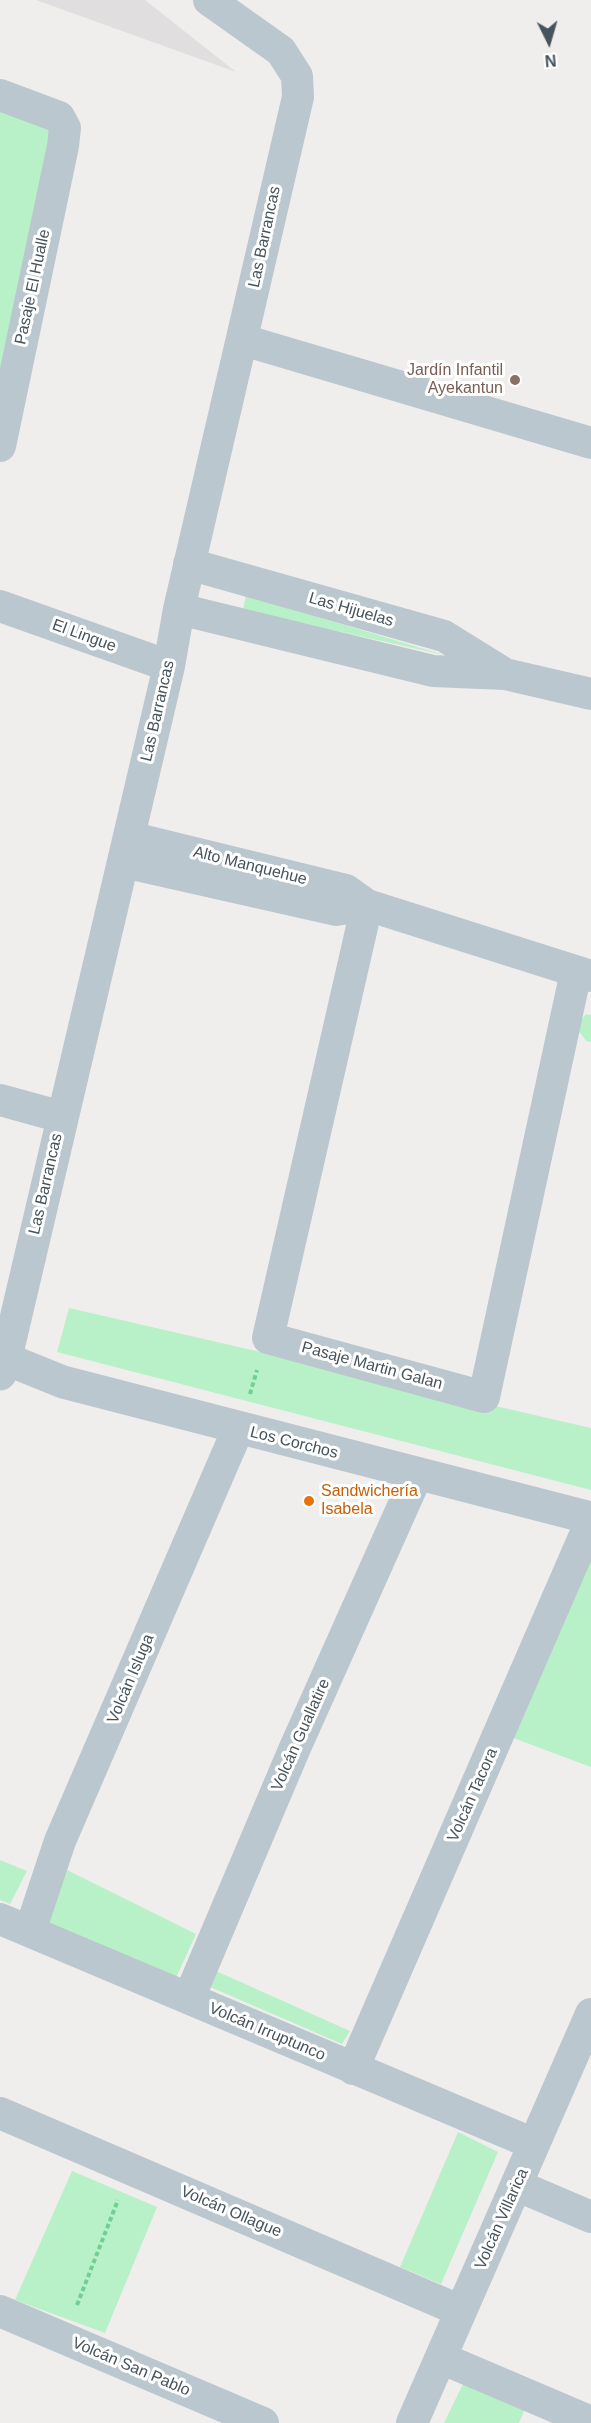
<!DOCTYPE html>
<html>
<head>
<meta charset="utf-8">
<style>
  body { margin:0 }
  #map { position:relative; width:591px; height:2423px; overflow:hidden; background:#f0eded; font-family:Helvetica,sans-serif }
  canvas { display:block }
  .north { position:absolute; left:519px; top:12px; width:60px; height:60px; -webkit-text-stroke:4px #fff; paint-order:stroke; rotate:175deg; font-size:16px; font-weight:700; line-height:24px; text-align:center; color:#45545c }
  .north::after { content:''; display:block; margin:auto; width:21px; height:27px; background:#45545c; clip-path:polygon(50% 0,100% 100%,50% 72%,0 100%) }
</style>
</head>
<body>
<div id="map">
<canvas width="591" height="2423"></canvas>
<div class="north">N</div>
</div>
<script>
const g = document.querySelector('canvas').getContext('2d');
g.lineJoin = 'round';
function fillPath(path, color) { g.fillStyle = color; g.fill(path, 'evenodd'); }
const shape = rows => new Path2D(rows.map(r => 'M' + r).join(''));
function trace(path, color, width, dash) { g.strokeStyle = color; g.lineWidth = width; g.lineCap = dash ? 'butt' : 'round'; g.setLineDash(dash || []); g.stroke(path); }
function drawText(font, color, halo, rows, align = 'center') {
  g.font = font + ' Helvetica,sans-serif'; g.lineWidth = 6; g.setLineDash([]); g.textBaseline = 'middle'; g.strokeStyle = halo; g.fillStyle = color; for (const [text, x, y, turn = 0] of rows) {
    g.save(); g.translate(x, y); g.rotate((+turn || 0) * Math.PI / 180); g.textAlign = isNaN(turn) ? turn : align; if (halo) g.strokeText(text, 0, 0); g.fillText(text, 0, 0); g.restore();
  }
}
fillPath(shape([
  [36,0,145,0,236,72]
]), '#e1dee0');
fillPath(shape([
  [0,106,58,128,0,392],
  [246,595,444,655,243,610],
  [586,1014,591,1015,591,1042,586,1041,576,1027],
  [69,1308,591,1428,591,1490,57,1352],
  [591,1553,591,1767,508,1736],
  [0,1860,27,1871,10,1904,0,1900],
  [63,1868,196,1934,175,1980,42,1920],
  [216,1971,350,2031,342,2044,208,1986],
  [458,2132,498,2152,441,2284,400,2267],
  [72,2171,157,2207,105,2333,15,2300],
  [463,2384,525,2409,519,2423,444,2423]
]), '#b8f1c7');
trace(shape([
  [250,1394,257,1370],
  [77,2305,118,2200]
]), '#6fd094', 4, [4.5, 3]);
trace(shape([
  [0,95,59,117,65,128,63,146,0,446],
  [243,340,591,443],
  [189,564,444,636,502,672],
  [0,606,169,666],
  [179,609,433,671,505,674,591,694],
  [129,837,346,890,367,905,591,976],
  [123,862,336,910,367,905],
  [367,905,268,1338,484,1397,576,972],
  [0,1100,62,1117],
  [0,1356,6,1359,169,666,179,609,298,97,297,76,281,51,209,0],
  [0,1919,534,2144],
  [30,1931,60,1841,238,1429],
  [189,1998,294,1750,417,1475],
  [353,2069,591,1521],
  [0,2113,461,2311],
  [516,2185,591,2217],
  [0,2311,263,2423],
  [441,2358,591,2422],
  [412,2423,591,2014]
]), '#bbc7ce', 32);
trace(shape([
  [0,1374,6,1359,63,1382,591,1518]
]), '#bbc7ce', 33);
for (const [x, y, r, color] of [
  [515,380,6,"#8d6e63"],
  [309,1501,6,"#e8710a"]
]) { const dot = new Path2D(); dot.arc(x, y, r, 0, 2 * Math.PI); g.fillStyle = color; g.fill(dot); trace(dot, '#fff', 2); }
drawText('16px', '#45545c', '#fff', [
  ["Las Barrancas",265,237,-78],
  ["Pasaje El Hualle",33,287,-78],
  ["Las Hijuelas",351,610,16],
  ["El Lingue",84,636,20],
  ["Las Barrancas",158,711,-77],
  ["Alto Manquehue",250,866,14],
  ["Las Barrancas",46,1184,-77],
  ["Pasaje Martin Galan",372,1366,15],
  ["Los Corchos",294,1443,14],
  ["Volcán Isluga",131,1679,-67],
  ["Volcán Guallatire",301,1735,-66],
  ["Volcán Tacora",473,1795,-66],
  ["Volcán Irruptunco",267,2032,23],
  ["Volcán Ollague",231,2212,23],
  ["Volcán Villarica",502,2219,-66],
  ["Volcán San Pablo",131,2367,23]
]);
drawText('16px', '#785e54', '#fff', [
  ["Jardín Infantil",503,371],
  ["Ayekantun",503,389]
], 'right');
drawText('16px', '#c56008', '#fff', [
  ["Sandwichería",321,1492],
  ["Isabela",321,1510]
], 'left');
</script>
</body>
</html>
